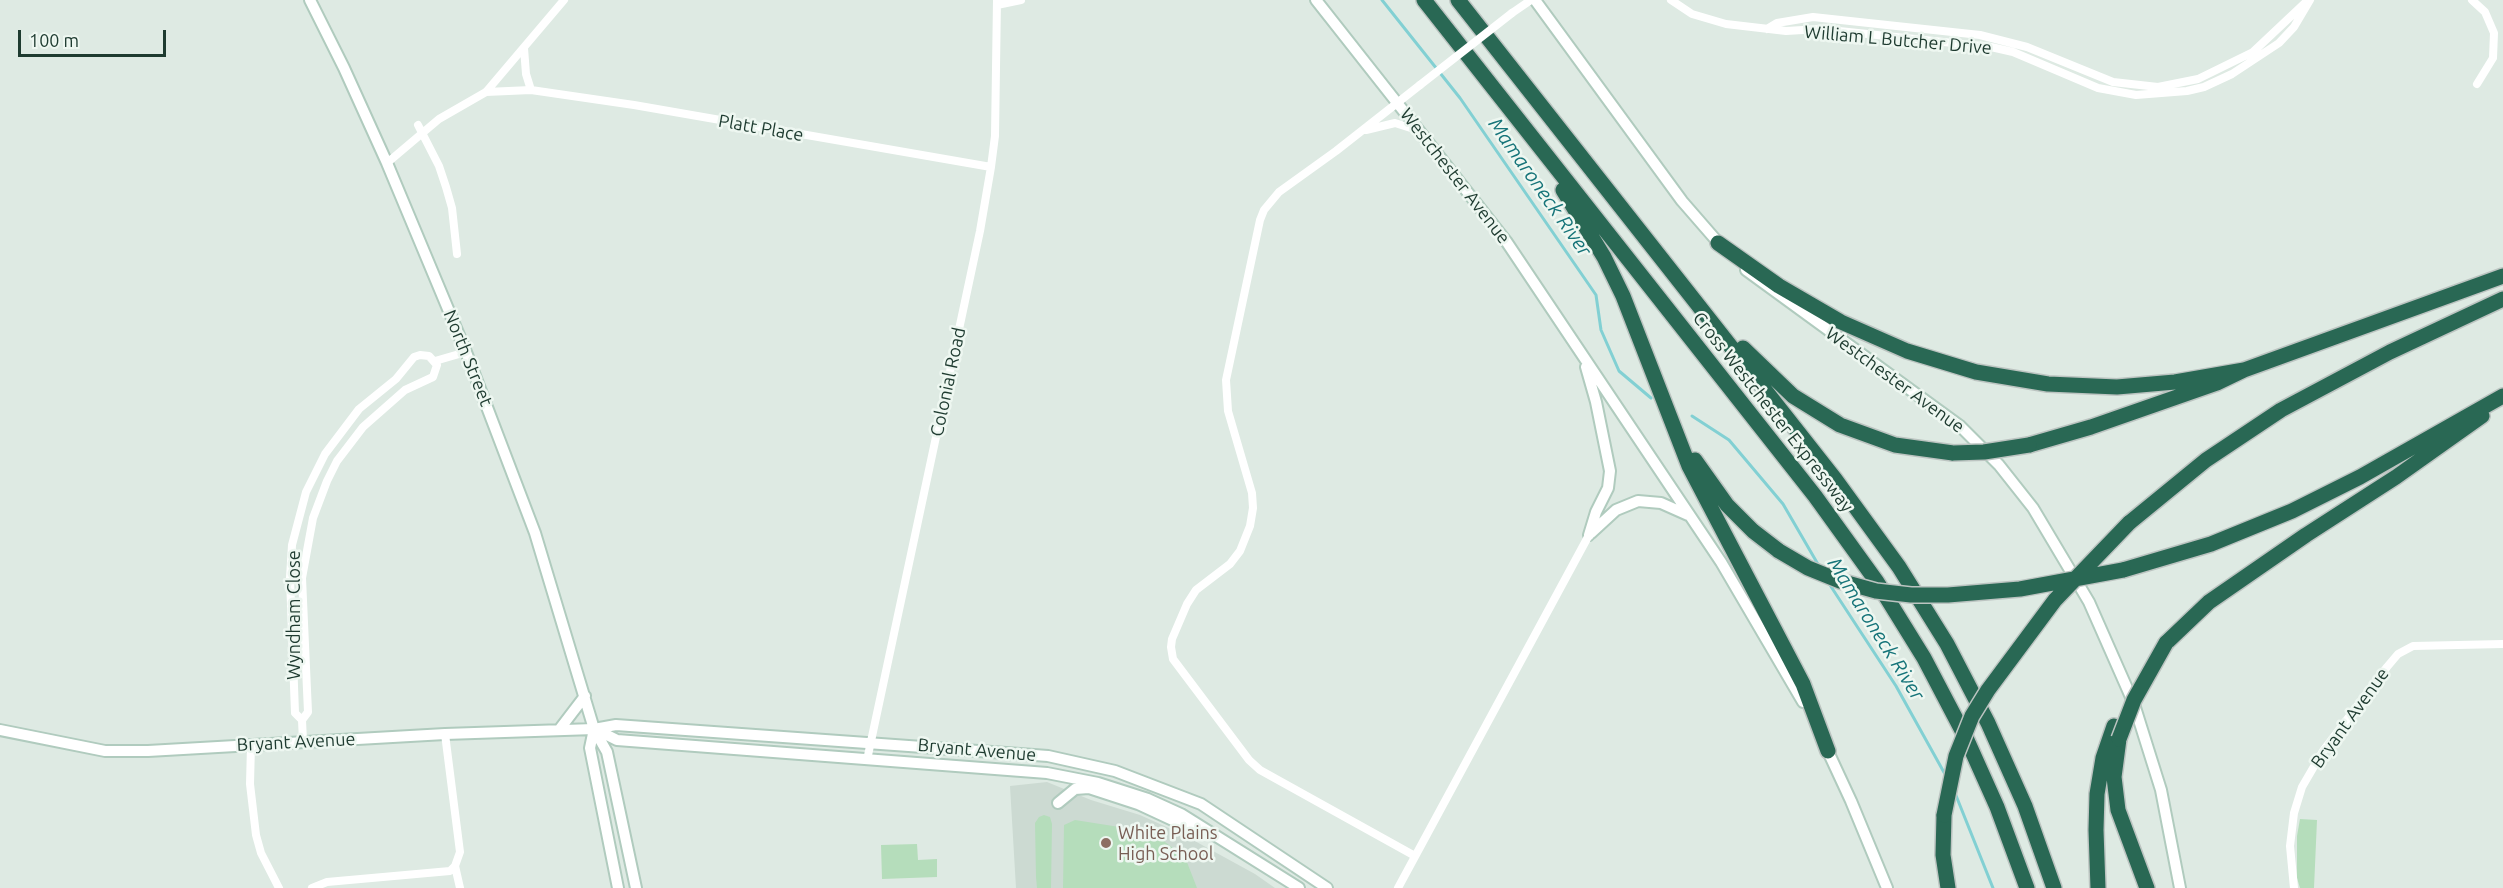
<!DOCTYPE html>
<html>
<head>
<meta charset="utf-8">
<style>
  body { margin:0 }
  #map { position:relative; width:2503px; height:888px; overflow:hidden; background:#deeae3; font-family:Ubuntu,sans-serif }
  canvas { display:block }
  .scale { position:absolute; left:18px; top:30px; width:148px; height:27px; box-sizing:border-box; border:3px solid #1e3b30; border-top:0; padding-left:8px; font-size:18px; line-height:21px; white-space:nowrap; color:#1e3b30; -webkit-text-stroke:4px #eef7f1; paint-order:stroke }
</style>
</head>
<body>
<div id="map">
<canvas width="2503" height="888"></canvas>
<div class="scale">100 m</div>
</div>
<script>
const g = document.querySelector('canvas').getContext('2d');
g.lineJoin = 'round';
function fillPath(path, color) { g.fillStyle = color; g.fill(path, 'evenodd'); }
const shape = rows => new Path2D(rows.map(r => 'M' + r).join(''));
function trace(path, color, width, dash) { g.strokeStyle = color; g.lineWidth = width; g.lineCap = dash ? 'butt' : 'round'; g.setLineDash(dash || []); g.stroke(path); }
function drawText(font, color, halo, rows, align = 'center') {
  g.font = font + ' Ubuntu,sans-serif'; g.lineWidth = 5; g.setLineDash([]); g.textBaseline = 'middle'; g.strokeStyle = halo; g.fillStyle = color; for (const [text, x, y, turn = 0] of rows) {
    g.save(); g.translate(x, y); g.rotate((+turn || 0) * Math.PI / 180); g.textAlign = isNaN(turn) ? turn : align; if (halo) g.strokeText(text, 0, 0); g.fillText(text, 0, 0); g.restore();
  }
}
fillPath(shape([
  [1047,782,1091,800,1140,815,1182,834,1255,874,1275,888,1016,888,1010,786]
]), '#ccdad2');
fillPath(shape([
  [1044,815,1050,817,1052,824,1051,888,1037,888,1036,877,1035,823,1039,817],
  [2300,819,2317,820,2314,888,2300,888,2297,878,2297,836],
  [1075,820,1132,829,1147,832,1161,839,1185,857,1197,888,1063,888,1064,825],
  [917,844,918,860,937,859,937,877,882,879,881,845]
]), '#b5ddbb');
trace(shape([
  [1382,0,1460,98,1596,295,1601,330,1619,371,1651,398],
  [1692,416,1729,440,1783,504,1819,566],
  [1828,582,1896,686,1946,776],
  [1955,793,1993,888]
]), '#82d0d3', 3);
const secondary = shape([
  [310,0,344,68,387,163,466,352,535,533,594,729,607,752,636,888],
  [1316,0,1506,241,1721,562,1803,702],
  [1535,0,1682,201,1722,247],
  [1746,270,1960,426,1999,465,2033,508,2089,602,2134,704,2161,790,2180,888],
  [1586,367,1596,402,1610,471,1608,488,1596,512,1589,535],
  [1591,533,1616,510,1638,501,1661,503,1688,515],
  [594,729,590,748,618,888],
  [595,729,617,740,1047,773,1098,783,1148,799,1181,814,1299,888],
  [0,730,105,751,148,751,445,734,594,729,616,725,1048,756,1115,771,1201,804,1327,888],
  [559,730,585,696],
  [1825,745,1851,801,1887,888],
  [1058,803,1075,789,1089,788,1138,804,1194,830,1209,834]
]);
const highway = shape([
  [1424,0,1815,496,1877,582,1924,658,1967,740,1997,807,2027,888],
  [1458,0,1835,479,1899,567,1947,644,1988,723,2025,806,2054,888],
  [1563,190,1604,257,1623,296,1689,466,1803,684,1828,751],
  [1718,243,1779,286,1841,322,1907,351,1976,372,2048,384,2117,387,2175,382,2244,370],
  [1743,348,1793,396,1840,425,1895,445,1953,453],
  [2029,445,2091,427,2217,383,2244,370,2503,276],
  [1695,460,1727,505,1753,531,1779,551],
  [2129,523,2206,460,2281,410,2390,352,2503,299],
  [2123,570,2211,544,2292,511,2360,477,2503,396],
  [2166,643,2209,602,2306,535,2396,477,2482,416],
  [2119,739,2114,777,2118,810,2147,888],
  [1944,815,1943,855,1948,888],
  [2098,888,2096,830,2097,794,2103,758,2114,726]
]);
trace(secondary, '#b0cbbe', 14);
trace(highway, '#bcc4c1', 18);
trace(shape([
  [1671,0,1692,14,1726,24,1786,31,1820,29,1991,47,2013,52,2098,88,2136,95,2187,91,2204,87,2232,74,2279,43,2294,27,2310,0],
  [2472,0,2485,12,2494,33,2493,58,2477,84],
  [997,5,1021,0],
  [1512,13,1531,0],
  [1767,29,1777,23,1813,17,1980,35,2027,47,2113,82,2158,87,2198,79,2253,52,2305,3],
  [524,48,526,74,531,90],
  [486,92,531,90,634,105,991,167],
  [418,125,439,166,446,187,452,208,457,254],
  [1366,130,1395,123,1417,130],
  [387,163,439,119,486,92,564,0],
  [435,361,466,352],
  [302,720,295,713,290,578,292,545,306,492,325,454,359,409,396,379,414,357,420,355,429,356,437,365,433,377,405,390,363,427,337,461,327,481,313,518,302,578,308,712,302,720,303,741],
  [445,734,460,852,455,866,460,888],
  [251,745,250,784,256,835,261,853,279,888],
  [867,760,980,231,991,167,995,136,997,0],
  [1415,856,1260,770,1249,760,1173,659,1171,647,1172,639,1187,604,1196,590,1230,564,1240,551,1250,526,1253,508,1252,493,1228,411,1226,380,1260,220,1264,210,1279,192,1336,151,1420,85],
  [312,888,327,882,450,871,455,866],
  [1398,888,1589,535],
  [2294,888,2290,846,2294,813,2302,787,2323,751,2387,667,2398,654,2413,646,2503,644]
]), '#fff', 8);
trace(secondary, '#fff', 10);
trace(highway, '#296854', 15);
const highwayBridge = shape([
  [1953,453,1984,452,2029,445],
  [1779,551,1808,568,1840,581,1876,591,1911,595,1948,595,2020,589,2123,570],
  [2119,739,2134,700,2166,643],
  [1944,815,1956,756,1972,716,1988,690,2055,600,2129,523]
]);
trace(highwayBridge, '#bcc4c1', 18, []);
trace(shape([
  [1420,85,1512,13]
]), '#fff', 8);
trace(highwayBridge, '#296854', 15);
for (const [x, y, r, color] of [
  [1106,843,6,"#8d6e63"]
]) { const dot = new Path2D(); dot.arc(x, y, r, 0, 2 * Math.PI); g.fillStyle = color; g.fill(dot); trace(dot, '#eef7f1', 2); }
drawText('18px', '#1e3b30', '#eef7f1', [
  ["William L Butcher Drive",1898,40,5],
  ["Platt Place",761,128,10],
  ["Westchester Avenue",1455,176,52],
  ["North Street",468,358,68],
  ["Westchester Avenue",1895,380,36],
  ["Colonial Road",948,382,-78],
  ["Cross Westchester Expressway",1773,412,52],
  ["Wyndham Close",294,615,-90],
  ["Bryant Avenue",2350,718,-54],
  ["Bryant Avenue",296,742,-3],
  ["Bryant Avenue",977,750,5]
]);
drawText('18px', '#785e54', '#eef7f1', [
  ["White Plains",1118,833],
  ["High School",1118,854]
], 'left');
drawText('italic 20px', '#167479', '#eef7f1', [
  ["Mamaroneck River",1540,187,55],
  ["Mamaroneck River",1876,629,58]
]);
</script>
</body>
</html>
